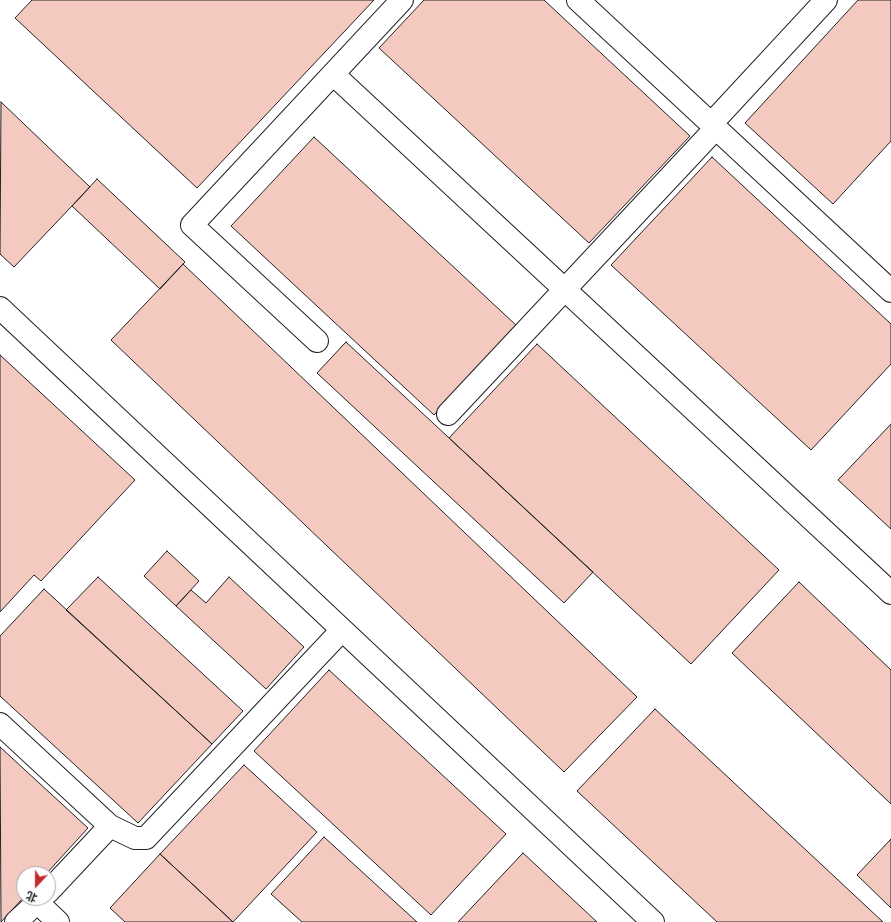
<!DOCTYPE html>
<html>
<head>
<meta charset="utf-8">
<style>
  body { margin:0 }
  #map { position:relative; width:891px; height:922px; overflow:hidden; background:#fff; font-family:"Fira Sans","Noto Sans SC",sans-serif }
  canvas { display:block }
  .north { position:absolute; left:16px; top:866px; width:40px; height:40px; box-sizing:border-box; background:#fff; border:1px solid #a7a7a7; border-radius:50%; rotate:202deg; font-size:11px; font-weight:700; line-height:16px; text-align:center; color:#222 }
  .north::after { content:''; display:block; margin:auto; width:14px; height:18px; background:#c62828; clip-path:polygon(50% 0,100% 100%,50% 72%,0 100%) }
</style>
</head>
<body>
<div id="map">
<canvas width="891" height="922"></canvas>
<div class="north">北</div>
</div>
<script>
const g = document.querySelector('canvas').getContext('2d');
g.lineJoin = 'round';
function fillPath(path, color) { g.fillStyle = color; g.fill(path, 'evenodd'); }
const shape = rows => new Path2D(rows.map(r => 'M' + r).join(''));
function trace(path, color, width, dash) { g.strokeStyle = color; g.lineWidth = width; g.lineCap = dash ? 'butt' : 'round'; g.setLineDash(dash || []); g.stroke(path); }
const building = shape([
  [32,0,374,0,197,188,15,18,32,0],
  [424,0,544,0,690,136,589,243,379,48,424,0],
  [858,0,891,0,891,141,833,204,745,123,858,0],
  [1,102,90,187,14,267,0,254,1,102],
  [314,137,517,326,434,415,231,226,314,137],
  [712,157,891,324,891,364,811,450,611,265,712,157],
  [97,179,185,262,160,289,72,206,97,179],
  [183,264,637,697,564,772,111,340,183,264],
  [346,342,593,572,564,603,317,373,346,342],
  [537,344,779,570,691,664,449,438,537,344],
  [0,355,135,480,41,581,34,575,0,612,0,355],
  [891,424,891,529,838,480,891,424],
  [167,551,199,581,176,606,144,576,167,551],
  [98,577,243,711,212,744,66,610,98,577],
  [229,577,304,647,266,689,176,606,191,590,206,603,229,577],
  [799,582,891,670,891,804,732,653,799,582],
  [44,589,212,744,138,823,0,696,0,636,44,589],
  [329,670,506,834,431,915,254,751,329,670],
  [655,709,883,922,717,922,577,791,655,709],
  [0,747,88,828,46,874,24,874,24,897,1,922,0,747],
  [244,765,317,832,233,922,160,854,244,765],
  [324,837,417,922,302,922,271,894,324,837],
  [891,839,891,908,857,875,891,839],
  [523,853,597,922,458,922,523,853],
  [160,854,233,922,125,922,110,908,160,854]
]);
fillPath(building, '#f3c9c0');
trace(building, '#222', 1);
const minor = shape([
  [578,0,891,291],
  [333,74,891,593],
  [711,124,826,0],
  [0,308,653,922],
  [317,341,192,225,402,0],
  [448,414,716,128],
  [0,724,110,826,48,892],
  [110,826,135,838,146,838,342,630],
  [38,903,58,922],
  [16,922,42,898]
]);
trace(minor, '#222', 24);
trace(minor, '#fff', 22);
</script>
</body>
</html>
